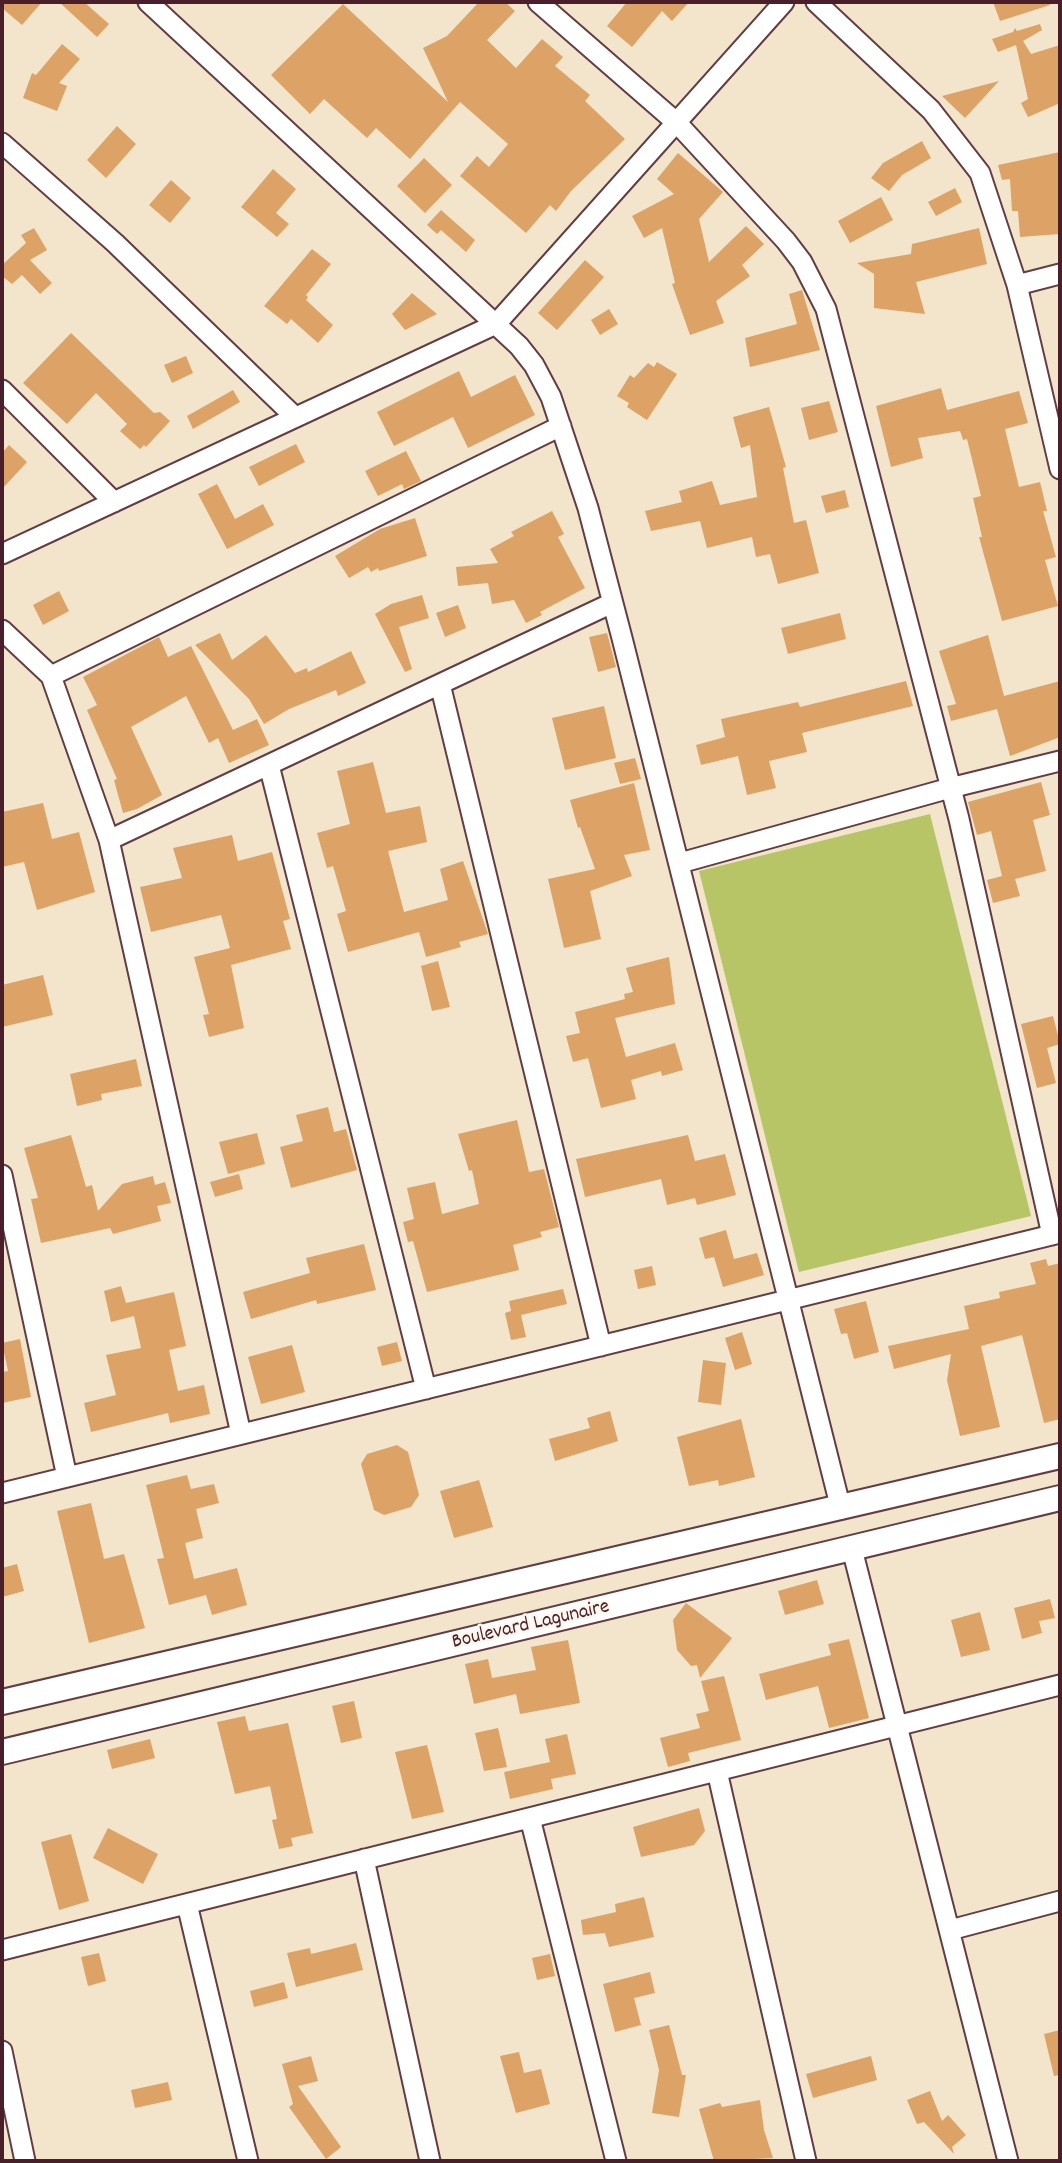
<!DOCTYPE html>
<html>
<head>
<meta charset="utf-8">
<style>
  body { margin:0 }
  #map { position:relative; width:1062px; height:2163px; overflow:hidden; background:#f3e5cb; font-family:Dekko,sans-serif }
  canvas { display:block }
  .frame { position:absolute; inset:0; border:4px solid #4a1f2b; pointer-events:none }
</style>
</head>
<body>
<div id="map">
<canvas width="1062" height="2163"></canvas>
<div class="frame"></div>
</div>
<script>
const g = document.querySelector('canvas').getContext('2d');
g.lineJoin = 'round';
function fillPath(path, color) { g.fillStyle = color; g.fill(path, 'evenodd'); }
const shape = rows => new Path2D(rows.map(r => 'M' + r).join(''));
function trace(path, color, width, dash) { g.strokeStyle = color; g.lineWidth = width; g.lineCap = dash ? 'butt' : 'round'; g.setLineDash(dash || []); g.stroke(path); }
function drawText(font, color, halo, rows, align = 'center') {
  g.font = font + ' Dekko,sans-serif'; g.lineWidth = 5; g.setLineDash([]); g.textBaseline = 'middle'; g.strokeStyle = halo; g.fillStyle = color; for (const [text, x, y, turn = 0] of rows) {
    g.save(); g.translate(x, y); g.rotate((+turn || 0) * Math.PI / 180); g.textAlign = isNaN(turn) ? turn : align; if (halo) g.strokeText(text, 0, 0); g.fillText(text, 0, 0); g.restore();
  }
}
fillPath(shape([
  [930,814,1031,1216,799,1272,699,871]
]), '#b7c567');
fillPath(shape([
  [2,2,42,2,22,25,2,8],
  [59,2,84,2,109,24,97,37],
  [479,2,505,2,515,11,487,40,516,68,542,39,563,57,555,66,590,95,585,101,625,139,571,191,556,211,550,205,526,233,460,176,477,156,489,167,508,144,460,102,410,159,376,128,367,138,324,99,310,114,271,75,343,4,448,102,423,48,447,36],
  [627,2,689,2,672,21,662,11,632,47,607,26],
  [993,2,1049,2,1050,5,1000,21],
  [1040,24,1042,30,1023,41,1031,54,1060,45,1060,103,1028,117,1021,103,1028,99,1016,45,998,52,992,39,1013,32,1015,28,1017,31],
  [62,44,80,59,59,83,67,86,57,111,23,98,32,73,36,75],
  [999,81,965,118,942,96],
  [117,126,136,144,106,178,87,160],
  [922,141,931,158,902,175,889,191,871,178,883,163],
  [1060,152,1060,234,1020,237,1018,211,1012,211,1010,179,1002,180,998,165],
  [678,153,723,192,699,219,709,262,746,226,764,244,742,265,750,276,716,301,724,323,690,335,672,284,675,283,662,228,644,238,632,216,674,194,657,179],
  [424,158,452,185,425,213,397,186],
  [273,169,296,189,276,213,289,224,277,237,241,207],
  [171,180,191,198,170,223,149,205],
  [955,188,962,202,936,216,928,202],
  [881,197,893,220,850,243,838,221],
  [441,210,475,240,466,252,441,230,437,234,427,225],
  [34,228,47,250,30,260,52,283,40,294,22,275,12,284,2,276,2,265,26,243,21,235],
  [979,228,987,264,916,282,925,314,874,308,874,274,857,263,911,254,912,244],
  [312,249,331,264,306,295,308,297,306,300,333,325,318,343,291,319,287,324,264,306],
  [585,260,604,277,557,330,538,313],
  [802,290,820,350,750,367,745,338,797,324,789,294],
  [412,293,437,314,405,330,392,314],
  [609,309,618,324,600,335,591,320],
  [71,333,154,413,160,412,170,421,146,447,144,445,140,449,120,431,127,424,96,393,67,424,23,383],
  [186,356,193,373,172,383,164,365],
  [657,362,677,374,647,420,627,407,629,403,617,396,630,375,634,378,648,363,654,367],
  [459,371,471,397,515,375,535,415,468,448,453,417,394,446,377,412],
  [941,388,947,410,1019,391,1028,423,1005,429,1019,487,1040,482,1047,511,1043,511,1056,557,1045,560,1058,606,1002,621,979,537,982,537,973,498,981,496,967,439,963,440,960,431,918,438,923,458,891,467,876,406],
  [233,390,240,402,193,429,187,416],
  [829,401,838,432,809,440,801,408],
  [769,407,786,467,783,468,794,523,806,520,819,573,778,584,770,554,756,557,752,537,707,548,700,521,651,531,645,511,682,502,679,491,712,481,720,505,757,497,750,445,741,448,733,417],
  [296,444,305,462,259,486,249,467],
  [9,445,27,462,2,489,2,453],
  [406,451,421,481,404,489,402,484,378,496,365,471],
  [217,484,235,519,263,504,274,525,227,549,198,494],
  [845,490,849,507,826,513,821,496],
  [552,511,564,534,558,537,585,588,540,612,542,615,526,623,514,600,492,604,488,583,458,586,456,567,498,563,490,549,514,536,511,532],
  [415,518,427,556,379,571,378,568,371,572,368,567,349,578,335,556,380,529],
  [59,591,69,611,43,625,33,605],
  [422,595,429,618,399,627,412,669,405,672,375,614,391,604],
  [458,605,466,628,445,637,436,613],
  [840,613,846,639,788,654,781,628],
  [220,633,232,660,266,635,295,673,307,668,308,672,351,651,366,683,338,696,336,690,289,709,264,724,249,699,195,645],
  [607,633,616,667,598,672,589,637],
  [988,635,1004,696,1060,681,1060,737,1010,756,997,709,951,721,947,706,956,704,939,651],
  [159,637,168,657,191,646,233,730,257,719,269,745,229,763,218,738,209,743,186,696,131,727,162,795,137,809,123,813,114,780,117,779,87,710,97,705,83,677],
  [906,681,913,706,802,733,807,752,769,761,776,788,747,795,738,756,701,765,696,745,725,737,721,719,798,702,800,707],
  [604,706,616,758,565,770,552,718],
  [635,758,641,779,620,784,614,763],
  [373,762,386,813,420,806,427,842,388,851,404,912,448,900,440,869,463,861,488,934,459,942,461,947,426,957,419,932,348,952,337,914,346,911,333,866,327,868,317,833,350,824,337,771],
  [1041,782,1050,815,1033,820,1046,871,1015,879,1020,896,993,903,987,880,1002,876,991,831,977,835,968,802],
  [634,783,650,850,624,855,632,876,590,891,601,939,564,948,548,879,595,869,580,827,578,828,570,800],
  [43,803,52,839,79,832,95,892,37,910,24,862,2,867,2,812],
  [232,835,238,861,272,852,290,919,283,921,291,949,231,965,244,1028,209,1037,203,1015,209,1014,194,957,230,948,221,915,151,932,140,887,182,878,173,848],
  [669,957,675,1004,615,1018,626,1057,675,1043,683,1070,662,1076,661,1071,631,1080,636,1099,601,1108,588,1058,573,1062,566,1036,580,1033,575,1012,625,999,624,994,633,992,626,968],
  [438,961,450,1007,432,1011,421,966],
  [43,975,53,1015,2,1027,2,985],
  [1053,1016,1060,1044,1047,1048,1056,1083,1037,1088,1021,1024],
  [136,1059,142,1086,101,1094,102,1100,77,1106,70,1074],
  [328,1107,334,1132,346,1129,357,1170,291,1188,280,1147,303,1141,296,1115],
  [517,1120,529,1172,544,1169,559,1227,540,1232,542,1237,513,1245,519,1270,427,1292,413,1241,408,1242,403,1222,414,1219,407,1188,435,1182,442,1214,479,1204,472,1170,469,1171,458,1134],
  [257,1133,265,1164,228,1174,219,1142],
  [71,1135,86,1187,92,1185,98,1211,122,1184,153,1176,155,1185,165,1182,171,1203,157,1206,161,1221,113,1234,110,1228,41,1243,31,1199,38,1198,24,1148],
  [688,1135,695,1161,725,1154,736,1195,697,1205,695,1198,667,1205,661,1179,585,1197,576,1159],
  [239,1174,243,1189,215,1197,210,1182],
  [726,1230,734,1259,757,1253,764,1275,723,1287,714,1257,705,1259,699,1238],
  [364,1244,376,1290,317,1304,316,1300,251,1319,243,1292,310,1273,306,1258],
  [1046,1259,1048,1266,1060,1263,1060,1419,1044,1423,1022,1335,981,1346,1000,1427,960,1436,947,1380,951,1354,894,1369,888,1346,969,1329,964,1306,1000,1298,999,1292,1036,1284,1030,1263],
  [652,1266,656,1285,638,1289,634,1270],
  [121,1286,126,1303,174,1292,186,1346,169,1350,178,1391,204,1385,210,1414,170,1423,168,1413,91,1432,84,1403,116,1395,106,1355,141,1348,134,1316,111,1322,104,1291],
  [563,1289,567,1304,521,1315,526,1337,511,1340,505,1313,511,1311,509,1301],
  [866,1301,879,1352,854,1359,847,1333,841,1334,834,1309],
  [742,1332,752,1364,735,1370,725,1338],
  [20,1339,31,1397,2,1403,2,1372,8,1371,2,1343],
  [397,1342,402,1361,382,1366,377,1347],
  [292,1345,305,1392,261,1404,248,1357],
  [703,1360,726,1363,721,1405,698,1402],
  [610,1411,618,1441,555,1461,549,1439,590,1428,587,1418],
  [741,1419,755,1477,719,1486,718,1480,689,1486,677,1437],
  [397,1445,408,1452,419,1495,411,1507,384,1515,374,1510,361,1464,367,1454],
  [187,1475,191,1489,214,1484,219,1503,196,1509,203,1538,185,1543,194,1579,237,1568,247,1605,212,1615,206,1595,169,1605,157,1559,164,1558,146,1485],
  [479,1480,493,1527,454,1538,440,1491],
  [91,1503,104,1559,124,1554,145,1628,89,1643,57,1511],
  [17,1564,24,1591,2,1597,2,1568],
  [817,1580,824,1604,785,1615,778,1591],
  [1050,1599,1055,1618,1039,1621,1042,1633,1022,1639,1014,1608],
  [686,1603,732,1638,700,1678,697,1665,691,1666,677,1650,673,1620],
  [980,1612,990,1650,961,1657,951,1620],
  [849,1639,869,1718,829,1728,818,1686,766,1700,759,1674,831,1655,828,1644],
  [568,1640,580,1703,520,1714,516,1694,474,1704,465,1664,488,1659,492,1678,536,1670,531,1647],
  [724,1676,741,1740,688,1753,690,1761,668,1767,660,1738,700,1728,696,1714,709,1711,701,1681],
  [354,1701,362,1738,341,1743,332,1706],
  [245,1716,249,1731,288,1723,313,1833,291,1838,293,1846,279,1849,272,1820,277,1819,270,1786,235,1794,217,1722],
  [498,1728,507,1767,484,1771,475,1733],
  [567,1734,576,1774,551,1779,553,1789,510,1799,504,1772,550,1762,545,1739],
  [150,1739,155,1758,112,1769,107,1750],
  [427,1745,444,1812,412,1819,395,1752],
  [699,1808,705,1831,694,1845,641,1857,633,1827],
  [108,1828,158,1854,143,1884,93,1858],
  [71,1834,89,1901,59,1910,41,1842],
  [644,1897,654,1937,609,1947,605,1933,583,1935,581,1920,616,1912,615,1904],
  [356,1943,363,1970,296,1987,287,1953,310,1948,311,1954],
  [99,1953,106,1981,88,1986,81,1957],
  [550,1954,555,1976,537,1980,532,1958],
  [650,1972,655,1993,634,1998,641,2025,615,2032,603,1984],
  [284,1982,288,1998,254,2007,250,1991],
  [669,2025,682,2075,686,2075,679,2117,652,2113,659,2070,649,2030],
  [1060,2030,1060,2075,1054,2076,1044,2034],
  [519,2052,524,2073,541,2069,550,2104,516,2113,500,2056],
  [311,2056,318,2081,298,2086,341,2147,326,2159,289,2107,293,2104,282,2064],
  [871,2056,877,2080,813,2098,806,2074],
  [168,2082,172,2100,135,2108,131,2090],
  [930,2091,942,2121,948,2115,966,2135,952,2147,954,2154,924,2122,917,2124,907,2100],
  [760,2100,764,2130,773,2158,714,2161,699,2109,720,2103,722,2107]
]), '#dda366');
const minor = shape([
  [148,2,519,346,534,365,551,397,588,508,622,638,841,1509],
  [538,2,677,123,786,241,802,262,826,309,959,819,1052,1235],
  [816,2,931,110,980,173,1017,285,1060,469],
  [2,143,115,243,295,417],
  [1017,285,1060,274],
  [2,390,114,502],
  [2,554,496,324,784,2],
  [2,630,51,676,109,840,241,1434],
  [51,676,561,426],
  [440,684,601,1346],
  [269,765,426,1389],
  [109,840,612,603],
  [680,863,950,788,1060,761],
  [2,1175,67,1477],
  [2,1493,1060,1233],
  [852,1549,1008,2161],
  [717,1771,806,2161],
  [530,1818,616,2161],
  [364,1859,430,2161],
  [187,1904,248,2161],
  [950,1930,1060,1901],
  [2,1950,1060,1685],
  [2,2051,25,2161]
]);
const major = shape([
  [2,1702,1060,1456],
  [2,1752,1060,1498]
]);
trace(minor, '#633d43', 23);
trace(major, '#633d43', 28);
trace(minor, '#fff', 19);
trace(major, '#fff', 24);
drawText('21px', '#4a1f2b', '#fbf7ec', [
  ["Boulevard Lagunaire",531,1626,-13]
]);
</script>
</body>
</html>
